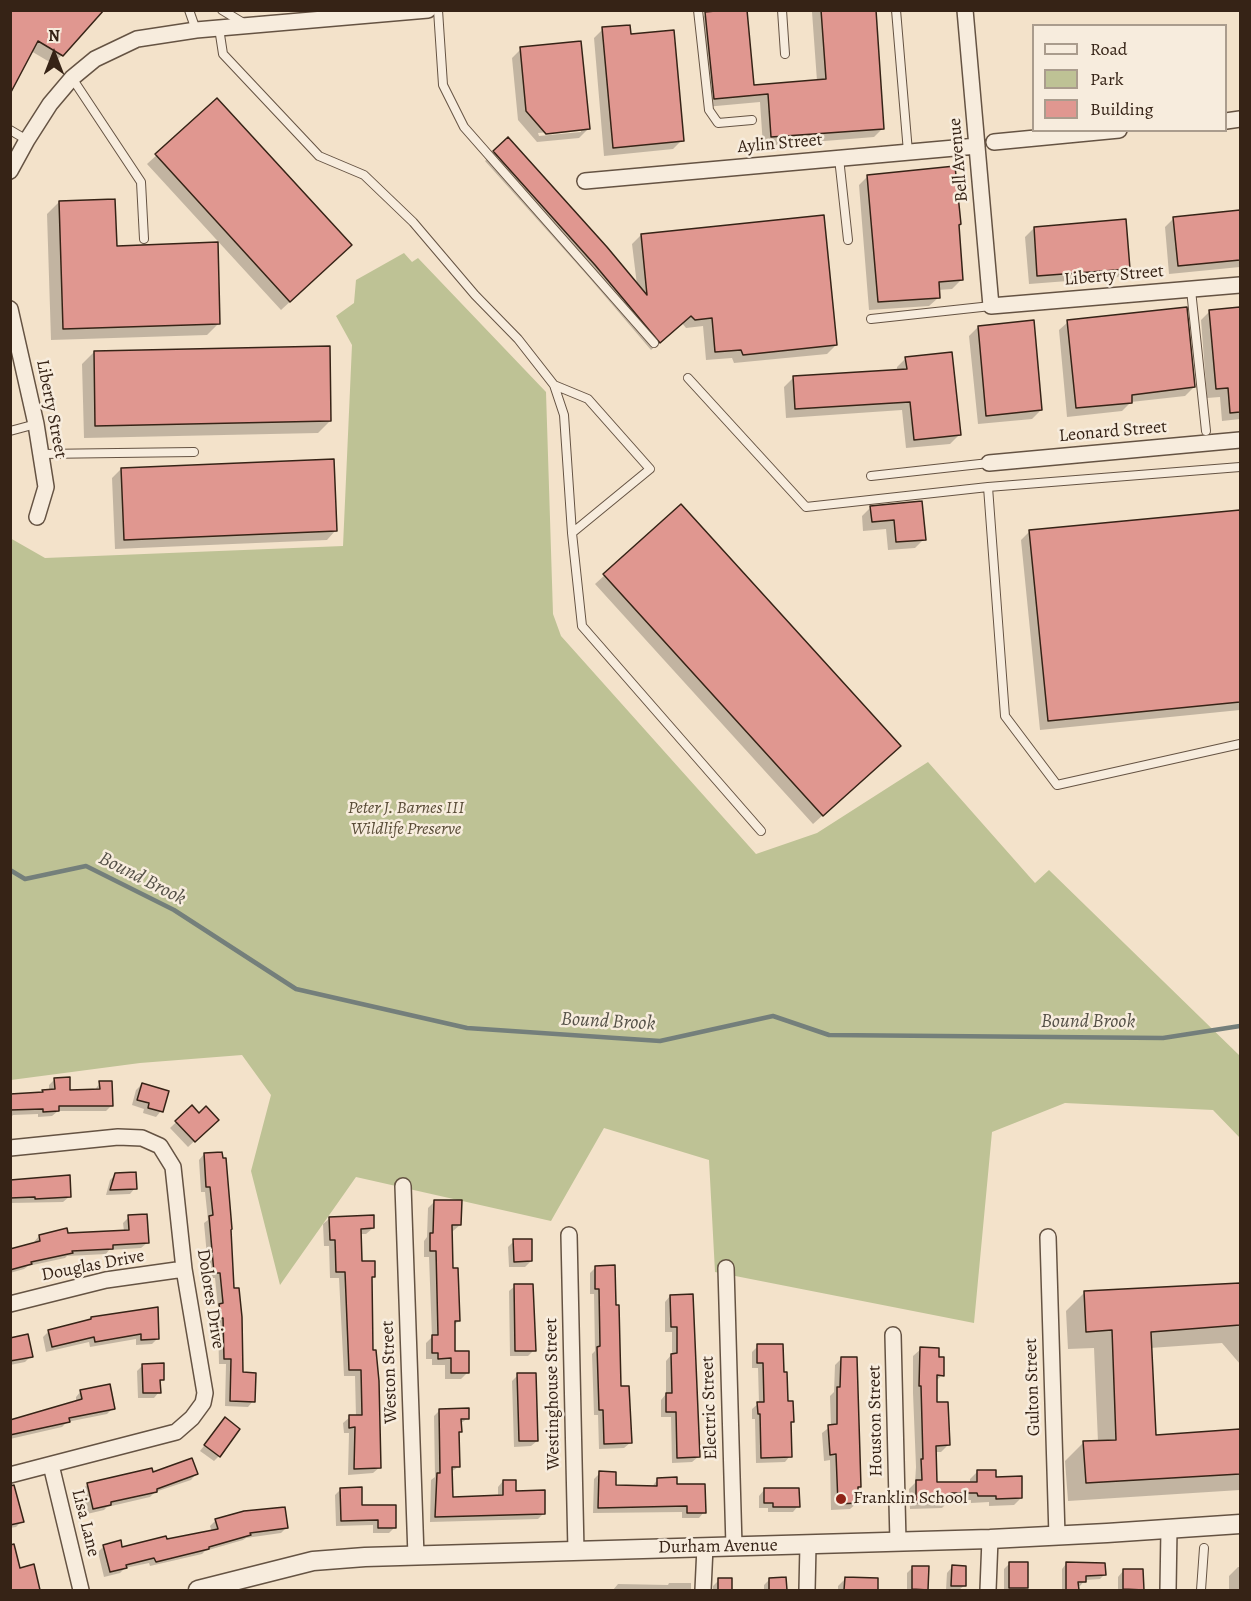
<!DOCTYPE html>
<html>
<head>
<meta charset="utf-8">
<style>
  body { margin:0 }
  #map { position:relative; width:1251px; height:1601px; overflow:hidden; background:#f3e2ca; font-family:Alegreya,serif }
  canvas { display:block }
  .frame { position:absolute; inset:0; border:12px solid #362316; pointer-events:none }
  .legend { position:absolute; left:1032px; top:24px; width:195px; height:108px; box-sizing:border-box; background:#f7ecdd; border:2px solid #aa9c8d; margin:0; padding:8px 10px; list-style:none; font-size:18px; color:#362316 }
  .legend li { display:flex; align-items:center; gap:12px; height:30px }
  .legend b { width:30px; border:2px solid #aa9c8d }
  .north { position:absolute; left:24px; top:24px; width:60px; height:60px; -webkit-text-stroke:4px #f7ecdd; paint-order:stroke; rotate:0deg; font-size:16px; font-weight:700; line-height:24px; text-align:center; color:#362316 }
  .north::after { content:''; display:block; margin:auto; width:21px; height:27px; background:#362316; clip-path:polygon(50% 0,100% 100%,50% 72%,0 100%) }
</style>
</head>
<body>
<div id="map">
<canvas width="1251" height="1601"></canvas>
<div class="frame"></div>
<ul class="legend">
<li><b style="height:8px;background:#f7ecdd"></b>Road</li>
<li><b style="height:16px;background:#bec295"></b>Park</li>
<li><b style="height:16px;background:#e09790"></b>Building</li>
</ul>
<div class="north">N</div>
</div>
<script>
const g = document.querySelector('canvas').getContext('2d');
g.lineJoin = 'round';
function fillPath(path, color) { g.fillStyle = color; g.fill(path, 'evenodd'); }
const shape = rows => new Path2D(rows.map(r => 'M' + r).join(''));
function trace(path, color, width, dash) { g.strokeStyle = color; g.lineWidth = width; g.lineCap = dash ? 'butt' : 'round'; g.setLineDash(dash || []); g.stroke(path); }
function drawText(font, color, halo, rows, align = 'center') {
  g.font = font + ' Alegreya,serif'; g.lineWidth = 5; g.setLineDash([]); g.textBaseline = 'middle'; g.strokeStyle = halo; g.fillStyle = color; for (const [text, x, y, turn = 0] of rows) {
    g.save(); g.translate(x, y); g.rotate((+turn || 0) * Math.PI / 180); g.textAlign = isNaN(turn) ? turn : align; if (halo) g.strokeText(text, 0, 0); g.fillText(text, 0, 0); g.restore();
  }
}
fillPath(shape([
  [404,253,412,262,418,258,546,392,553,614,561,636,756,854,817,833,928,762,1035,883,1049,870,1240,1056,1240,1138,1213,1110,1065,1103,992,1132,974,1323,715,1272,709,1160,604,1128,551,1221,356,1177,280,1285,251,1171,271,1095,242,1055,140,1063,11,1080,10,538,45,558,343,546,352,345,336,316,354,303,356,280]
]), '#bec295');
fillPath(shape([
  [10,10,62,55,53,64,31,51],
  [814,10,874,10,883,128,874,137,763,146,760,102,705,107,697,23,706,14,753,86,817,81,812,12],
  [603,29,629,35,682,140,673,149,604,156,594,38],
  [521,49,588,129,579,138,537,142,518,120,512,58],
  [581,129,581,132,539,136,538,133],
  [217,100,342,254,281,310,147,164],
  [494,152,637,285,632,244,641,235,836,345,827,354,734,363,732,358,706,360,703,326,686,328,682,323,651,350,586,274,485,161],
  [868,176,958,225,961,280,952,289,938,290,938,298,929,306,869,310,859,185],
  [59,202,116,247,219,323,207,335,51,340,47,214],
  [1240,212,1240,267,1169,274,1165,227,1174,218],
  [1034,228,1129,268,1120,277,1029,284,1025,237],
  [1240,309,1240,419,1222,421,1220,397,1207,398,1201,320,1210,311],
  [1068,322,1194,387,1185,396,1131,402,1122,411,1067,417,1059,330],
  [978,327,1041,410,1032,419,978,424,969,336],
  [94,352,330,421,318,433,84,438,82,364],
  [906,358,959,435,950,444,906,448,902,410,786,418,784,387,793,378,897,371,897,367],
  [121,469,335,531,327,540,115,549,112,478],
  [921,503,924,539,915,548,888,550,886,529,863,531,862,516,871,507],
  [681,506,890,755,813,824,595,584],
  [1240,512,1240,710,1040,730,1021,540,1030,531],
  [55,1079,69,1091,94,1091,100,1083,112,1105,106,1111,58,1111,52,1116,38,1117,38,1114,13,1115,10,1118,10,1095,40,1094,43,1091,49,1091,49,1085],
  [142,1084,161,1111,156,1117,143,1113,144,1109,132,1105,136,1090],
  [192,1107,199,1115,217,1120,188,1147,170,1128],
  [204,1154,232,1290,241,1374,253,1401,248,1407,225,1406,226,1364,219,1364,218,1323,216,1323,214,1311,218,1307,215,1278,209,1278,204,1223,208,1220,205,1192,201,1192,199,1160],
  [116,1174,135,1188,130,1194,106,1195,110,1180],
  [10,1181,69,1197,63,1202,10,1203],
  [435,1201,460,1225,453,1231,450,1231,452,1269,459,1321,454,1325,454,1352,468,1372,461,1379,445,1379,445,1365,432,1365,432,1359,426,1359,426,1343,432,1337,429,1257,424,1257,424,1241,427,1237,428,1208],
  [129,1217,147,1243,141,1248,109,1250,106,1254,67,1256,65,1258,28,1266,24,1269,10,1273,10,1250,34,1244,34,1242,39,1236,124,1231,123,1223],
  [330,1218,373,1228,366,1234,360,1234,360,1263,373,1276,371,1278,372,1352,380,1467,373,1473,348,1475,349,1433,344,1433,343,1423,350,1417,356,1417,355,1376,344,1376,339,1278,330,1278,329,1246,324,1246,323,1224],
  [514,1241,531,1261,525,1267,509,1267,508,1247],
  [596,1267,630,1443,624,1448,599,1449,598,1415,594,1415,592,1354,595,1351,594,1294,590,1294,590,1273],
  [1240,1284,1240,1364,1222,1343,1150,1348,1155,1437,1240,1430,1240,1490,1068,1501,1065,1461,1084,1442,1098,1442,1094,1348,1068,1349,1066,1311,1084,1293],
  [515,1286,534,1350,528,1356,510,1356,509,1291],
  [670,1296,692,1296,698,1457,692,1462,672,1463,671,1417,661,1417,661,1400,666,1394,666,1361,672,1354,672,1332,665,1332,665,1302],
  [92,1318,158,1338,152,1344,136,1345,136,1339,90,1347,89,1342,46,1352,43,1337,48,1332,89,1322],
  [10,1339,31,1356,25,1362,10,1365],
  [758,1346,786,1403,792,1422,789,1424,790,1456,785,1462,756,1463,755,1419,752,1419,752,1409,759,1403,758,1368,752,1368,752,1352],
  [921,1349,937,1358,942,1375,935,1382,935,1404,948,1445,941,1452,935,1452,936,1484,970,1483,970,1479,977,1472,995,1478,1021,1498,1014,1505,989,1506,989,1502,971,1503,971,1500,950,1500,942,1508,910,1509,909,1489,915,1483,916,1467,913,1393,913,1356],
  [841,1359,860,1486,857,1489,857,1503,850,1509,831,1510,830,1460,824,1461,822,1433,831,1426,830,1396,834,1392,835,1365],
  [143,1365,163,1379,159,1383,159,1392,154,1398,138,1398,137,1371],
  [518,1375,537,1441,531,1446,514,1447,512,1381],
  [81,1391,113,1408,107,1414,67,1422,62,1427,10,1439,10,1419,11,1421,76,1402,76,1397],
  [439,1411,468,1418,460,1424,460,1432,458,1434,458,1467,451,1472,451,1498,498,1496,498,1487,503,1481,514,1492,544,1513,538,1519,430,1522,431,1480,435,1477,434,1416],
  [225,1419,219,1456,214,1461,200,1451],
  [600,1473,615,1486,652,1487,657,1480,676,1486,704,1512,699,1518,682,1518,682,1512,593,1513,594,1479],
  [152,1474,196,1474,191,1480,155,1492,150,1497,107,1507,104,1510,87,1514,82,1490,88,1484],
  [341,1489,361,1507,395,1527,389,1533,373,1533,373,1525,336,1526,335,1495],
  [764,1490,798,1506,793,1512,768,1512,768,1508,759,1508,759,1496],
  [10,1506,22,1521,16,1527,10,1528],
  [216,1520,287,1527,281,1533,246,1538,243,1540,205,1551,202,1554,150,1566,149,1563,125,1568,120,1573,104,1577,98,1552,104,1546,121,1549,212,1532,210,1526],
  [1010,1563,1026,1588,1024,1590,1004,1590,1004,1569],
  [1066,1564,1104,1575,1100,1579,1085,1580,1080,1586,1077,1586,1077,1590,1062,1590,1062,1569],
  [913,1567,927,1589,926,1590,907,1590,907,1573],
  [952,1567,965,1585,959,1590,946,1590,947,1573],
  [1238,1567,1240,1567,1240,1590,1229,1590,1229,1576],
  [1142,1570,1143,1590,1118,1590,1118,1577,1123,1571],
  [785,1579,785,1590,764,1590,764,1585,769,1580],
  [845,1579,877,1579,876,1590,838,1590,838,1586],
  [719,1580,731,1580,731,1590,713,1590,713,1586],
  [669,1583,691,1583,691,1590,613,1590,618,1584,668,1585],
  [589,1589,589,1590,545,1590]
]), '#0003');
trace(shape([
  [10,870,25,879,86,866,174,910,296,989,467,1028,660,1041,773,1016,829,1035,1163,1038,1240,1026]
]), '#747f7b', 4.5);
const building = shape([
  [10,10,104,10,63,56,38,41,10,94,10,10],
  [726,10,747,10,754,85,826,79,821,10,876,10,884,129,771,137,768,94,714,99,705,12,726,10],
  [630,25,631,34,674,30,684,141,613,148,602,27,630,25],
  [581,41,590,129,546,134,526,111,520,47,581,41],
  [217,98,352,245,290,302,155,154,217,98],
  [508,137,607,247,647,295,641,234,824,215,837,345,743,355,741,350,715,352,712,318,695,320,691,316,660,343,595,265,493,151,508,137],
  [955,166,961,224,959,225,963,280,939,282,940,298,878,302,867,175,955,166],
  [115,199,117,246,218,242,220,324,63,329,59,201,115,199],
  [1240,210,1240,260,1178,266,1173,217,1240,210],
  [1126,219,1130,269,1037,276,1034,227,1126,219],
  [1187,307,1195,387,1132,395,1132,403,1076,408,1067,320,1187,307],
  [1240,307,1240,412,1230,413,1228,388,1216,389,1209,310,1240,307],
  [1034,320,1042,410,986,416,978,326,1034,320],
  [330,346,331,421,95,426,94,351,330,346],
  [952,352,961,435,914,440,910,402,795,409,793,376,907,369,905,357,952,352],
  [334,459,337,531,124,540,121,468,334,459],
  [922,501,926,540,896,542,894,520,872,522,870,506,922,501],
  [681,504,901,746,823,816,603,574,681,504],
  [1240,510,1240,702,1048,721,1029,530,1240,510],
  [70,1077,70,1090,100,1089,99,1081,112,1081,113,1106,59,1106,59,1111,43,1112,43,1109,10,1110,10,1094,43,1092,42,1090,55,1089,54,1078,70,1077],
  [142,1083,169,1091,163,1112,148,1108,149,1103,137,1100,142,1083],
  [192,1105,199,1113,206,1106,219,1120,195,1142,175,1121,192,1105],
  [222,1152,223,1158,226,1158,232,1229,231,1230,234,1288,239,1288,242,1317,243,1372,256,1373,255,1402,230,1401,231,1359,224,1359,223,1318,221,1318,219,1304,223,1303,220,1273,214,1273,209,1216,213,1215,210,1187,206,1187,204,1153,222,1152],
  [136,1172,137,1189,110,1190,115,1173,136,1172],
  [70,1175,71,1197,35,1199,35,1197,10,1198,10,1180,70,1175],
  [434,1200,462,1200,461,1225,452,1225,453,1268,458,1268,460,1321,455,1321,455,1351,469,1351,469,1373,451,1373,451,1358,438,1359,438,1353,432,1353,432,1335,438,1335,436,1251,430,1251,430,1233,433,1233,434,1200],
  [147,1214,149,1243,113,1245,113,1249,72,1251,73,1253,31,1262,32,1264,10,1270,10,1249,40,1241,39,1235,67,1228,68,1233,129,1230,128,1215,147,1214],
  [374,1215,374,1228,361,1229,362,1261,375,1261,375,1277,372,1277,373,1350,376,1350,379,1381,381,1468,354,1469,355,1427,349,1428,349,1415,362,1415,361,1370,349,1370,345,1272,336,1272,335,1240,330,1240,329,1217,374,1215],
  [513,1239,532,1239,532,1261,514,1262,513,1239],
  [615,1265,616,1305,619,1305,621,1386,629,1386,632,1443,604,1444,603,1410,599,1410,597,1347,600,1346,599,1289,595,1289,595,1266,615,1265],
  [1240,1283,1240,1325,1151,1332,1156,1435,1240,1429,1240,1474,1086,1483,1083,1441,1116,1440,1112,1330,1086,1332,1084,1291,1240,1283],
  [514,1284,533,1284,536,1351,515,1351,514,1284],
  [693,1294,700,1457,677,1458,676,1412,666,1412,666,1393,672,1393,671,1354,677,1353,677,1327,671,1327,670,1295,693,1294],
  [158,1307,159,1339,141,1340,141,1334,95,1342,94,1337,52,1347,48,1330,91,1319,91,1317,158,1307],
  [28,1334,33,1357,10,1361,10,1338,28,1334],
  [757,1344,783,1344,784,1372,787,1372,788,1401,793,1401,794,1422,791,1422,792,1457,761,1458,760,1414,758,1414,757,1402,764,1402,763,1363,757,1363,757,1344],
  [920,1347,939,1348,939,1357,944,1357,944,1376,937,1375,937,1402,948,1402,950,1445,936,1446,937,1482,977,1482,977,1470,996,1470,996,1477,1022,1476,1022,1498,996,1499,996,1496,978,1496,977,1493,951,1493,951,1501,916,1503,916,1480,922,1480,921,1459,923,1459,921,1386,919,1386,920,1347],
  [841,1357,857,1357,861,1487,858,1487,858,1503,838,1504,836,1454,830,1455,828,1425,837,1424,837,1387,840,1387,841,1357],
  [164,1363,164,1380,160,1380,161,1393,143,1393,142,1364,164,1363],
  [517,1373,536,1373,538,1441,519,1441,517,1373],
  [110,1384,115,1409,69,1418,70,1422,10,1435,10,1420,82,1399,80,1390,110,1384],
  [469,1408,469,1419,461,1419,462,1432,459,1432,460,1467,452,1467,453,1497,503,1495,503,1480,516,1480,516,1491,545,1490,545,1514,435,1517,437,1473,440,1473,439,1409,469,1408],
  [225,1417,240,1429,220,1457,204,1445,225,1417],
  [192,1458,198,1474,157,1489,157,1492,111,1502,111,1505,93,1509,87,1483,152,1468,153,1472,192,1458],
  [599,1471,616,1472,616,1485,657,1486,657,1478,677,1477,677,1484,705,1484,706,1513,687,1513,687,1506,598,1508,599,1471],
  [14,1485,24,1522,10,1525,10,1486,14,1485],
  [362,1487,362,1505,396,1505,396,1528,378,1528,378,1520,341,1521,340,1488,362,1487],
  [764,1488,799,1488,800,1507,773,1507,773,1503,764,1503,764,1488],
  [285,1507,288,1528,250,1533,251,1535,209,1547,209,1549,156,1562,154,1558,126,1565,127,1568,110,1572,103,1545,121,1540,122,1547,166,1536,167,1539,218,1529,215,1519,244,1511,285,1507],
  [14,1544,20,1568,34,1564,40,1590,10,1590,10,1545,14,1544],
  [1009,1562,1028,1562,1028,1588,1009,1588,1009,1562],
  [1066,1562,1105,1563,1106,1575,1086,1576,1086,1582,1078,1582,1079,1590,1066,1590,1066,1562],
  [952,1565,966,1566,966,1586,951,1586,952,1565],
  [912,1566,929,1566,928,1590,912,1589,912,1566],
  [1123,1569,1143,1569,1144,1590,1123,1589,1123,1569],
  [786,1577,787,1590,769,1590,769,1578,786,1577],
  [845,1577,878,1578,878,1590,844,1590,845,1577],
  [718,1578,732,1578,732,1590,718,1590,718,1578]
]);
fillPath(building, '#e09790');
trace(building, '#362316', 1.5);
const service = shape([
  [189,10,196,30],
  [222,10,245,24],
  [438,10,443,85,464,127,654,343],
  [698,10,709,110,718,123,752,120],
  [782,10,785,54],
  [896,10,908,152],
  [219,28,223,54,319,156,364,175,413,222,475,295,518,339,554,385,564,415,572,533],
  [72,78,141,182,144,239],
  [10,130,27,140],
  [839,158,848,240],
  [1191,290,1206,431],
  [871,319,991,306],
  [688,378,806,507,988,487,1240,467],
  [554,385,588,399,650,469,572,533,582,626,761,831],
  [10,431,36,424],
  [41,454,194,452],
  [871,476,989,463],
  [988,487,1005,716,1057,785,1240,744],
  [1201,1590,1204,1548]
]);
const minor = shape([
  [965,10,991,306,1240,285],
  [1226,121,1240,119],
  [994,142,1119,130],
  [10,171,27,140,50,104,72,78,95,59,137,39,196,30,428,10],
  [585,181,977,146],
  [10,309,36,424,46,487,37,517],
  [989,463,1240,440],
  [10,1148,118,1137,142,1138,160,1146,173,1167,184,1269,205,1393,203,1403,192,1418,176,1432,10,1475],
  [403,1186,416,1556],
  [569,1235,576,1551],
  [1048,1237,1057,1536],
  [726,1268,734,1546],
  [10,1304,106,1280,184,1269],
  [893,1335,898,1542],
  [51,1465,81,1590],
  [703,1590,705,1547],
  [807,1590,808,1545],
  [988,1590,990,1539],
  [1168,1590,1169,1529]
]);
const tertiary = shape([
  [198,1590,313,1561,365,1557,990,1539,1107,1533,1240,1524]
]);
trace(service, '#655343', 10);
trace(minor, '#655343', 18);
trace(tertiary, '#655343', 21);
trace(service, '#f7ecdd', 8);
trace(minor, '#f7ecdd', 15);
trace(tertiary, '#f7ecdd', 18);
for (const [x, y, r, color] of [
  [841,1499,6,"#8f2418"]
]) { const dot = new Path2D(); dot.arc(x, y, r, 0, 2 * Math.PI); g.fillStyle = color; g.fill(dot); trace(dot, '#f7ecdd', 2); }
drawText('18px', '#362316', '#f7ecdd', [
  ["Aylin Street",780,144,-5],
  ["Bell Avenue",959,160,-95],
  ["Liberty Street",1114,276,-5],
  ["Liberty Street",51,409,79],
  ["Leonard Street",1113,432,-5],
  ["Douglas Drive",93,1266,-11],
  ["Dolores Drive",210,1299,81],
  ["Weston Street",390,1372,-92],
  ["Gulton Street",1033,1387,-92],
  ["Westinghouse Street",553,1394,-91],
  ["Electric Street",710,1408,-92],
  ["Houston Street",876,1421,-91],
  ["Lisa Lane",85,1523,76],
  ["Durham Avenue",718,1547,-1]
]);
drawText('italic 18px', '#584b36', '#f7ecdd', [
  ["Peter J. Barnes III",406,809],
  ["Wildlife Preserve",406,830]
]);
drawText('18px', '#362316', '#f7ecdd', [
  ["Franklin School",853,1499]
], 'left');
drawText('italic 20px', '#555148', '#f7ecdd', [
  ["Bound Brook",142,879,27],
  ["Bound Brook",608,1022,3],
  ["Bound Brook",1088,1022]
]);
</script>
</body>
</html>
